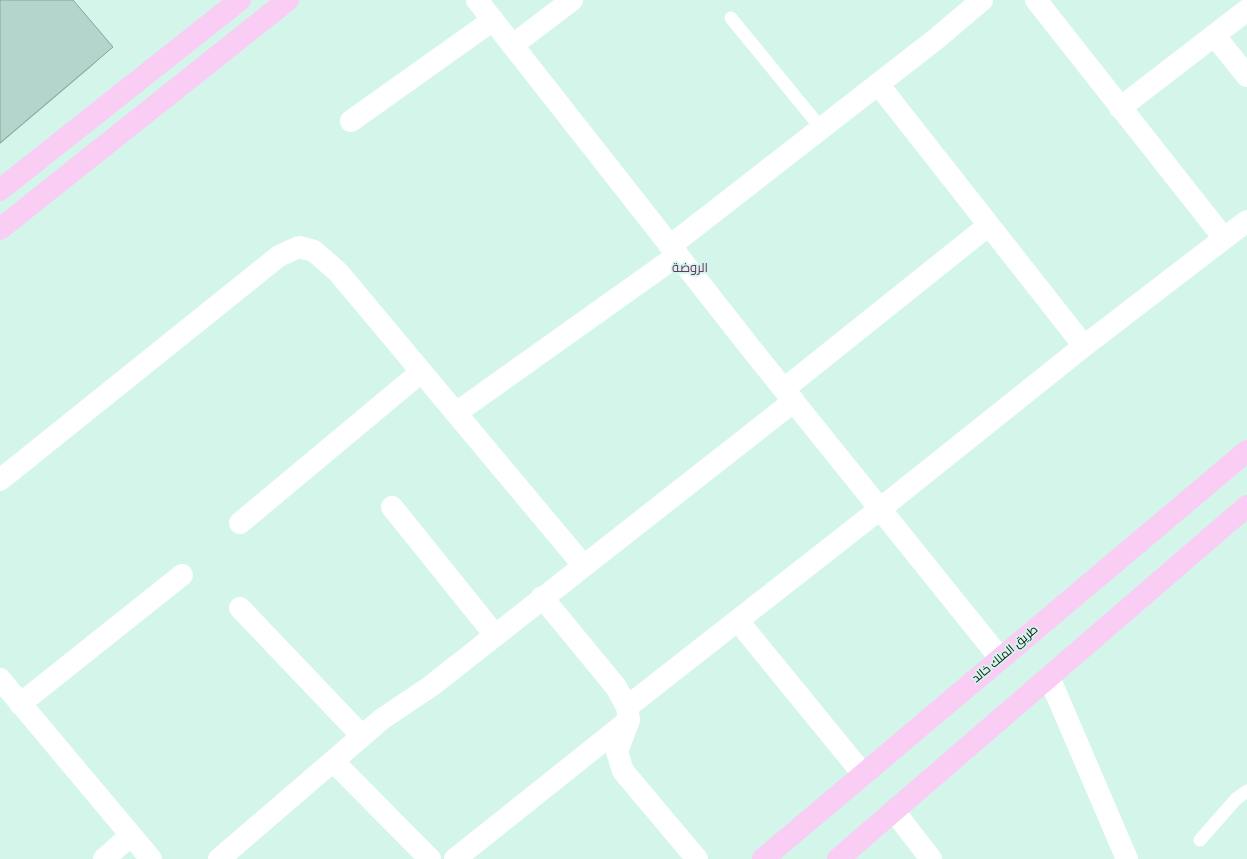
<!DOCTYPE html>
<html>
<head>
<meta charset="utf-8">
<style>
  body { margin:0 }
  canvas { display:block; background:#d3f5ea }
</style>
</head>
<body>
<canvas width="1247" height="859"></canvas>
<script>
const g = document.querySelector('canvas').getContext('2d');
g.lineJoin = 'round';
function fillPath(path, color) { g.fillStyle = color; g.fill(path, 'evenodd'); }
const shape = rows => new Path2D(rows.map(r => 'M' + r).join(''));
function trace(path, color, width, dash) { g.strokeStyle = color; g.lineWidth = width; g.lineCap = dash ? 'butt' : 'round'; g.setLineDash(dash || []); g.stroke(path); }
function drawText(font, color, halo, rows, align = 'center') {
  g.font = font + ' Mulish,Cairo,sans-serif'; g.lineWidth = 3.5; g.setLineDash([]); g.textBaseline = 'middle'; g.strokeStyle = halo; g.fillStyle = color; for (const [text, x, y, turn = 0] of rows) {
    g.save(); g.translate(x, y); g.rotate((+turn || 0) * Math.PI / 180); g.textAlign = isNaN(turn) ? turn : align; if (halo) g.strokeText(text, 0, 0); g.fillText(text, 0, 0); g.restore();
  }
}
fillPath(shape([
  [0,0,72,0,111,47,92,66,0,144]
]), '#0003');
const building = shape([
  [0,0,73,0,113,47,0,143,0,0]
]);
fillPath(building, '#b4d5cb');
trace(building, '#85a59b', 1);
trace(shape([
  [731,18,821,128],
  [1200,840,1236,799,1247,791]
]), '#fff', 13);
trace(shape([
  [477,0,753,351,1000,658],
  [1036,0,1223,237],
  [1214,35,1247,76],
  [513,45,572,0],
  [878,84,1084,346],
  [1120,108,1247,10],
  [351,121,493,20],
  [670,246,936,39,982,0],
  [784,389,989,225],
  [456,413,678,255],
  [0,480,279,256,299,247,314,251,338,272,583,565],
  [392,507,495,635],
  [240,523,421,372],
  [542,597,616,687,627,707,629,720,617,752,623,771,697,859],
  [240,608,362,736],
  [738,621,863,774],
  [1049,677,1127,859],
  [0,679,151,859],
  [20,704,182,575],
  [627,707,880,509,1084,346,1247,221],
  [333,761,430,859],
  [894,811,931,859],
  [104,859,131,835],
  [219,859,382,719,431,686,794,401],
  [455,859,628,721]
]), '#fff', 22);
trace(shape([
  [0,190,240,0],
  [0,229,288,0],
  [763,859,1247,451],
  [838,859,1247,506]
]), '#facdf5', 22);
drawText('12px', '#06120f', '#d3f5ea', [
  ["طريق الملك خالد",1005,654,-40]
]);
drawText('13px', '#6b3666', '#d3f5ea', [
  ["الروضة",690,268]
]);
</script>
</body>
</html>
